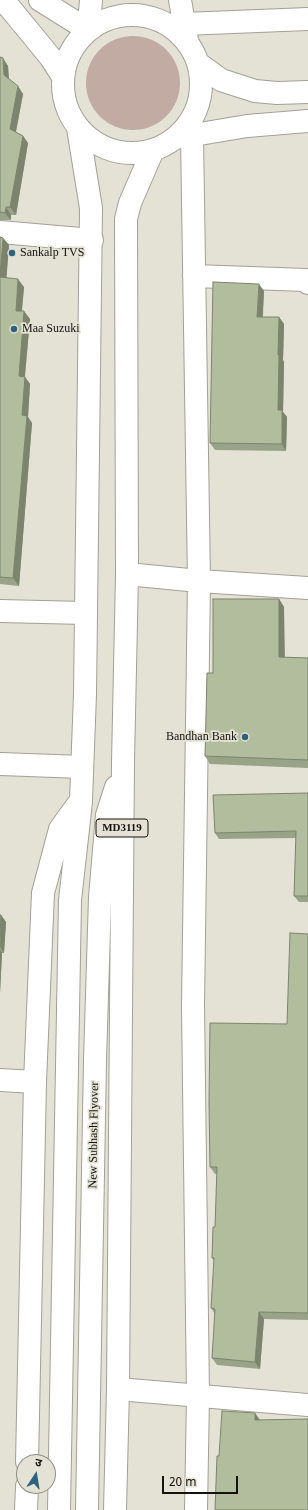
<!DOCTYPE html>
<html>
<head>
<meta charset="utf-8">
<style>
  body { margin:0 }
  #map { position:relative; width:308px; height:1510px; overflow:hidden; background:#e4e1d5; font-family:Georgia,"Noto Sans Devanagari",serif }
  canvas { display:block }
  .north { position:absolute; left:16px; top:1454px; width:40px; height:40px; box-sizing:border-box; background:#e4e1d5; border:1px solid #918f86; border-radius:50%; rotate:12deg; font-size:11px; font-weight:700; line-height:16px; text-align:center; color:#14130f }
  .north::after { content:''; display:block; margin:auto; width:14px; height:18px; background:#2e617e; clip-path:polygon(50% 0,100% 100%,50% 72%,0 100%) }
  .scale { position:absolute; left:162px; top:1476px; width:76px; height:18px; box-sizing:border-box; border:2px solid #14130f; border-top:0; padding-left:5px; font-size:12px; line-height:14px; white-space:nowrap; color:#14130f; -webkit-text-stroke:3px #e4e1d5; paint-order:stroke }
</style>
</head>
<body>
<div id="map">
<canvas width="308" height="1510"></canvas>
<div class="north">उ</div>
<div class="scale">20 m</div>
</div>
<script>
const g = document.querySelector('canvas').getContext('2d');
g.lineJoin = 'round';
function fillPath(path, color) { g.fillStyle = color; g.fill(path, 'evenodd'); }
const shape = rows => new Path2D(rows.map(r => 'M' + r).join(''));
function trace(path, color, width, dash) { g.strokeStyle = color; g.lineWidth = width; g.lineCap = dash ? 'butt' : 'round'; g.setLineDash(dash || []); g.stroke(path); }
function drawText(font, color, halo, rows, align = 'center') {
  g.font = font + ' Georgia,serif'; g.lineWidth = 3.5; g.setLineDash([]); g.textBaseline = 'middle'; g.strokeStyle = halo; g.fillStyle = color; for (const [text, x, y, turn = 0] of rows) {
    g.save(); g.translate(x, y); g.rotate((+turn || 0) * Math.PI / 180); g.textAlign = isNaN(turn) ? turn : align; if (halo) g.strokeText(text, 0, 0); g.fillText(text, 0, 0); g.restore();
  }
}
fillPath(shape([
  '86 83a47 47 0 1 1 94 0a47 47 0 1 1-94 0Z'
]), '#c2aba3');
const minor = shape([
  [184,24,308,19],
  [192,136,199,581,193,1006,198,1396,196,1510],
  [0,232,92,240],
  [194,276,306,280,308,283],
  [127,574,199,581,308,588],
  [0,611,85,613],
  [0,764,82,767],
  [0,1080,35,1082],
  [118,1389,308,1405]
]);
const major = shape([
  [2,0,10,8,51,58,63,77],
  [40,0,88,30],
  [91,0,90,12,92,28],
  [180,0,187,40],
  '63 84a69 69 0 1 1 138 0a69 69 0 1 1-138 0Z',
  [199,64,221,80,255,91,277,93,308,92],
  [176,138,247,126,308,121],
  [27,1462,35,1082,43,893,60,829,81,800,85,694,91,208,78,128],
  [26,1510,27,1486],
  [59,1510,70,900,81,802],
  [87,1510,95,1060,100,897,107,815,116,787],
  [115,1510,118,1389,123,762,127,574,126,219,130,203,153,150]
]);
trace(minor, '#a3a095', 24);
trace(major, '#a3a095', 24);
trace(minor, '#fff', 22);
trace(major, '#fff', 22);
fillPath(shape([
  [0,57,8,66,9,79,23,94,16,132,23,136,28,143,16,215,11,215,11,220,0,220],
  [0,237,3,238,9,245,6,278,24,287,22,311,30,319,25,377,30,384,28,417,32,423,19,586,0,584],
  [264,291,263,317,279,317,284,324,283,360,284,362,283,412,287,417,286,451,215,450,210,443],
  [279,599,284,607,284,657,308,658,308,768,210,764,205,756,213,673],
  [308,793,308,902,299,902,294,896,296,838,219,839,215,833],
  [0,915,1,915,6,922,4,953,2,953,0,993],
  [308,934,308,1320,264,1319,260,1369,217,1365,212,1358,215,1314,211,1308,214,1261,212,1258,215,1227,217,1174,215,1174,210,1167,287,1024]
]), '#99a387');
fillPath(shape([
  [3,58,8,66,9,82,4,75],
  [18,86,23,94,15,136,10,129],
  [23,136,28,143,16,215,10,207],
  [6,207,11,215,11,220,5,213],
  [3,238,9,245,6,285,0,277],
  [18,279,24,287,21,318,16,311],
  [259,284,264,291,262,324,257,317],
  [24,311,30,319,24,384,19,376],
  [279,317,284,324,283,360,284,362,283,412,287,417,286,451,282,444,278,410,278,355],
  [25,377,30,384,28,417,32,423,19,586,13,578,22,415],
  [279,599,284,607,285,664,279,657],
  [1,915,6,922,4,953,0,947],
  [0,950,2,953,0,993],
  [259,1312,264,1319,260,1369,255,1362],
  [255,1413,260,1420,255,1420]
]), '#7d846e');
const building = shape([
  [0,57,3,58,4,75,18,86,10,129,23,136,10,207,6,207,5,213,0,212,0,57],
  [0,237,3,238,0,277,18,279,16,311,24,311,19,376,25,377,22,415,27,416,13,578,0,577,0,237],
  [213,282,259,284,257,317,279,317,278,355,279,355,278,410,282,410,282,444,210,443,213,282],
  [213,599,279,599,279,657,308,658,308,760,205,756,207,673,213,673,213,599],
  [308,793,308,896,294,896,296,831,215,833,213,795,308,793],
  [0,915,1,915,0,937,0,915],
  [290,933,308,934,308,1313,259,1312,255,1362,212,1358,215,1309,211,1308,214,1258,212,1258,213,1227,215,1227,217,1167,210,1167,209,1103,210,1023,287,1024,290,933],
  [222,1411,255,1413,255,1420,308,1419,308,1510,215,1510,217,1456,219,1456,222,1411]
]);
fillPath(building, '#b2bd9d');
trace(building, '#7d846e', 1);
for (const [x, y, r, color] of [
  [12,253,4,"#2e617e"],
  [14,329,4,"#2e617e"],
  [245,737,4,"#2e617e"]
]) { const dot = new Path2D(); dot.arc(x, y, r, 0, 2 * Math.PI); g.fillStyle = color; g.fill(dot); trace(dot, '#e4e1d5', 1.5); }
for (const [x, y, w] of [
  [122,828,52]
]) { const box = new Path2D(); box.roundRect(x - w / 2, y - 9, w, 18, 3); g.fillStyle = '#e4e1d5'; g.fill(box); trace(box, '#14130f', 1); }
drawText('bold 11px', '#14130f', null, [
  ["MD3119",122,828]
]);
drawText('12px', '#14130f', '#e4e1d5', [
  ["Sankalp TVS",20,253],
  ["Maa Suzuki",22,329],
  ["Bandhan Bank",237,737,"right"]
], 'left');
drawText('12px', '#14130f', '#e4e1d5', [
  ["New Subhash Flyover",94,1135,-89]
]);
</script>
</body>
</html>
